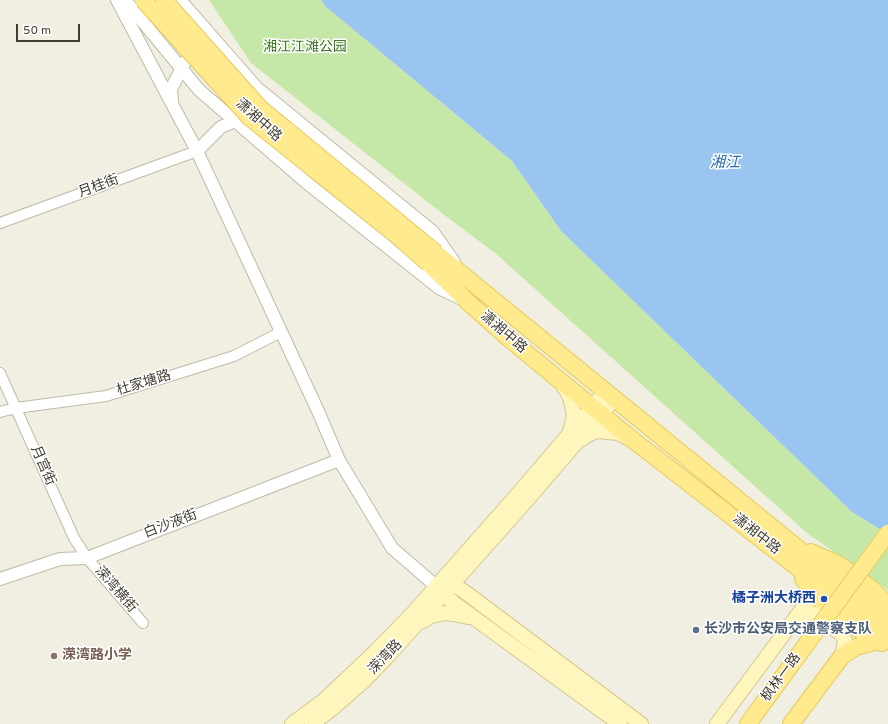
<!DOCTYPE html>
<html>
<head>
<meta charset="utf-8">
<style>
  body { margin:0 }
  #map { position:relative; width:888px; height:724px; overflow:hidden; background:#f1eee2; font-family:Overpass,sans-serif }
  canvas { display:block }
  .scale { position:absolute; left:16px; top:24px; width:64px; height:18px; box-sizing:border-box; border:2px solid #433e32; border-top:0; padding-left:5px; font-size:12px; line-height:14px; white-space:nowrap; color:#433e32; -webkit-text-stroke:3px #fff; paint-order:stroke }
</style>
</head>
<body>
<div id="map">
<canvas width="888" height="724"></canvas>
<div class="scale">50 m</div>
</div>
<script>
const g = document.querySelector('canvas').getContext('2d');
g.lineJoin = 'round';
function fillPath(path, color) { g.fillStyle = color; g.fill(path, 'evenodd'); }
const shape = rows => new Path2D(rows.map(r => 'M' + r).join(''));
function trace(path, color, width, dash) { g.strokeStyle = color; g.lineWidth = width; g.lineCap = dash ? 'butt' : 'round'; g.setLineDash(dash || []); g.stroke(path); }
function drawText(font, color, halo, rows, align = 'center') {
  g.font = font + ' Overpass,"Noto Sans SC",sans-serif'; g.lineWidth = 3; g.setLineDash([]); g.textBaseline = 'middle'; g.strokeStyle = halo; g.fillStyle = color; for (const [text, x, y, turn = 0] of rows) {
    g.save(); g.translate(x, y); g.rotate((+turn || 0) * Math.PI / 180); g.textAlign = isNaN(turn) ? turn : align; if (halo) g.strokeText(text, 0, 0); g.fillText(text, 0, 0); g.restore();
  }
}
fillPath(shape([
  [209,0,321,0,325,6,512,161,561,231,852,512,888,534,888,590,807,533,495,253,443,214,251,63]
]), '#c5e8a9');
fillPath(shape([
  [321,0,888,0,888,534,852,512,561,231,512,161,325,6]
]), '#9bc5f1');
const minor = shape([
  [0,223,197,151],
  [0,373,74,538,87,558,143,623],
  [0,412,16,408,106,396,234,356,281,332]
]);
const tertiary = shape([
  [117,0,197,151,318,411,339,460,392,548,436,586],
  [125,0,199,90,307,183,439,288,460,298],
  [180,0,257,88,433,232,454,262],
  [172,102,171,89,185,62],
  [197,151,221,127,235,121,238,116],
  [0,579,60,559,87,558,339,460]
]);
const secondary = shape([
  [562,384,569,395,572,405,574,416,570,432],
  [582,439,587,435,597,431,618,433,628,438],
  [445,579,465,592,641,724],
  [437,588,455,604,620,724],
  [796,617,809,613,815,614,841,634,844,638,845,642,842,656],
  [423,621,431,616,445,613,454,614,468,617],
  [292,724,322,702,377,650,413,613,524,487,605,392],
  [312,724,333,708,365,680,388,656,520,508,614,399],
  [717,724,814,593]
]);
const primary = shape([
  [436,253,795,546,888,620],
  [428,263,468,302,507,337,558,379,633,440,888,638],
  [811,552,838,564,850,572,873,590,882,599,888,607],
  [803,579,819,599,845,621,882,643],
  [748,724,816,631],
  [791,724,842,656,856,647,878,641]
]);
trace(minor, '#c0baa7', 12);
trace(tertiary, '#c0baa7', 14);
trace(secondary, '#d3c890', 16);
trace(primary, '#e6ca5c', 18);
trace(minor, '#fff', 10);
trace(tertiary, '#fff', 12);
trace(secondary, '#fff6be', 14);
trace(primary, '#ffea8d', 16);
const primaryBridge = shape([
  [143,0,250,118,395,234,428,263],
  [164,0,260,108,436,253],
  [816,631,888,533]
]);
trace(primaryBridge, '#e6ca5c', 18, []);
trace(primaryBridge, '#ffea8d', 16);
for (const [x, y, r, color] of [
  [824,599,4,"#1a4fb4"],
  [696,630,4,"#5c6f8a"],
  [54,656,4,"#8d6e63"]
]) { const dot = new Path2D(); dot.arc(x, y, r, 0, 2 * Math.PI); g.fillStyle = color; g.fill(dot); trace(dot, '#fff', 1.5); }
drawText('14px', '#3b7525', '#fff', [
  ["湘江江滩公园",305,48]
]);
drawText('14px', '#433e32', '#fff', [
  ["潇湘中路",258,121,42],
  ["月桂街",99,187,-20],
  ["潇湘中路",503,333,41],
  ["杜家塘路",144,384,-17],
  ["月宫街",42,466,66],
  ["白沙液街",171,525,-21],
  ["潇湘中路",756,535,38],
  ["溁湾横街",115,590,49],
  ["溁湾路",386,658,-46],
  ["枫林一路",782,678,-54]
]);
drawText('bold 14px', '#164399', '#fff', [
  ["橘子洲大桥西",816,599]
], 'right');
drawText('bold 14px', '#4e5e75', '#fff', [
  ["长沙市公安局交通警察支队",704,630]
], 'left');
drawText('bold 14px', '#785e54', '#fff', [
  ["溁湾路小学",62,656]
], 'left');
drawText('italic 15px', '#2a6ab0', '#fff', [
  ["湘江",725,164]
]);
</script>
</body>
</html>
